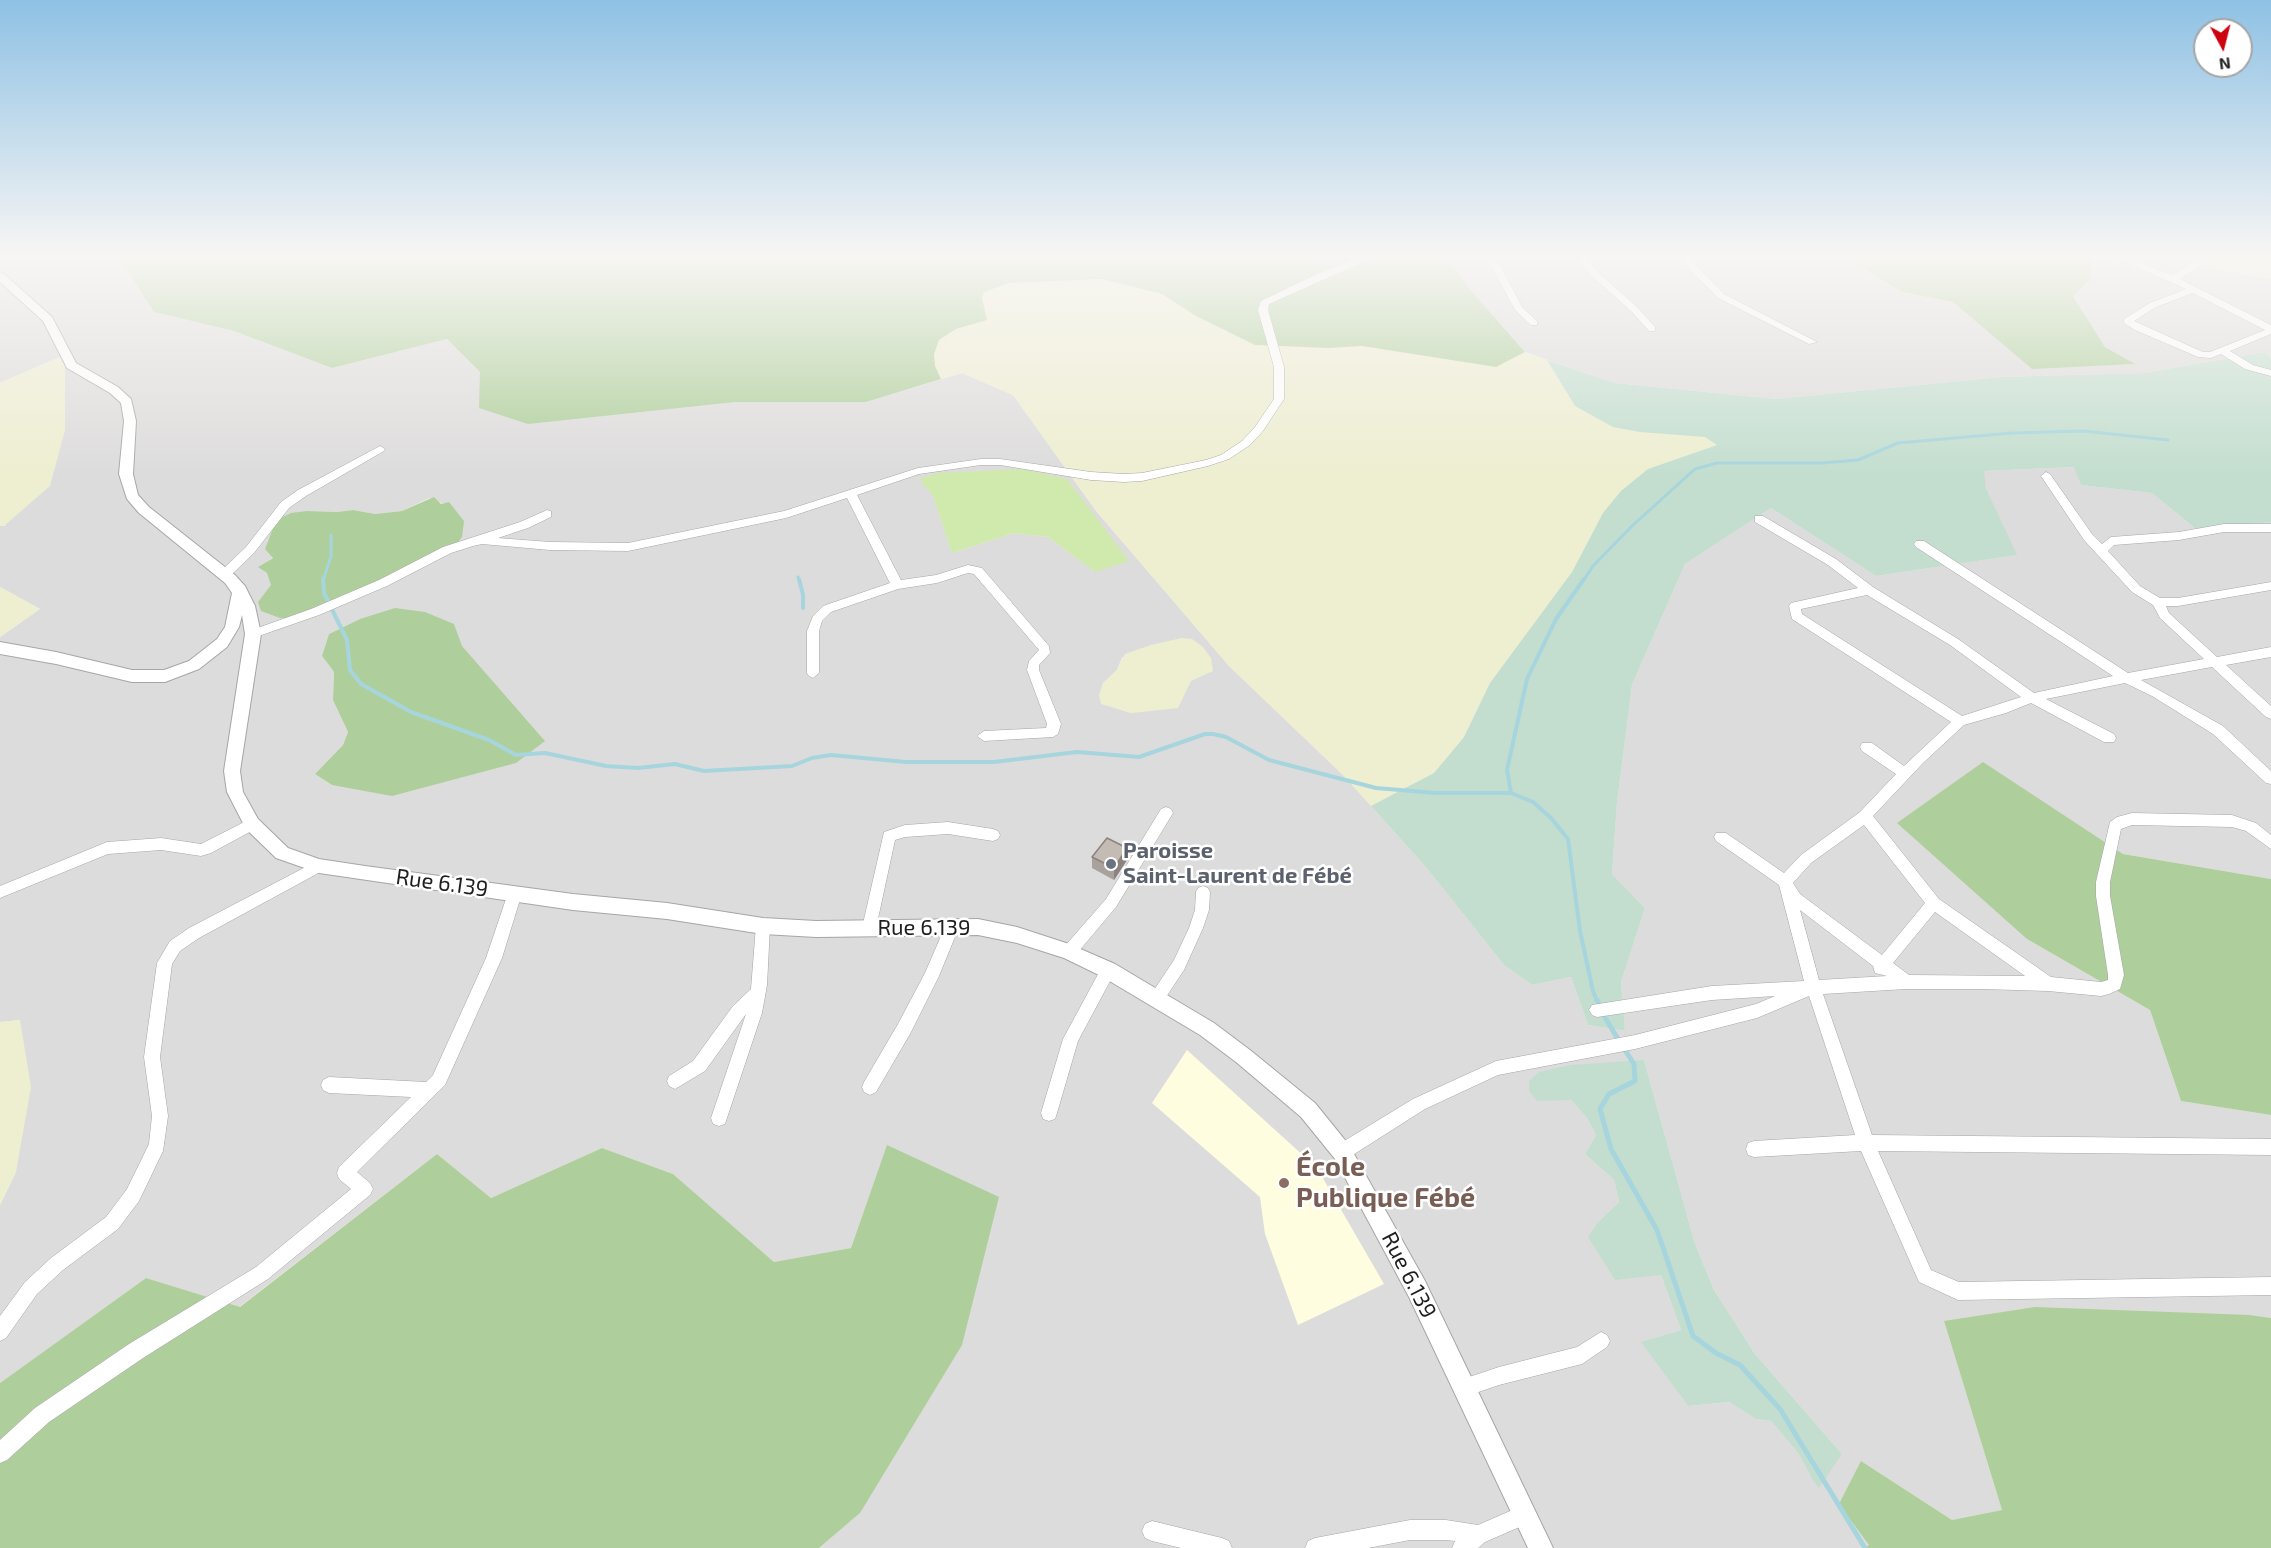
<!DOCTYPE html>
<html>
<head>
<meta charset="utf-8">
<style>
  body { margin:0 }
  #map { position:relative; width:2271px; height:1548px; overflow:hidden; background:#f0ece6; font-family:"Exo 2",sans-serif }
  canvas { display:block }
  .north { position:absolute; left:2193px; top:18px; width:60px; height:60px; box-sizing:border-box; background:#fff; border:2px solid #a5a5a5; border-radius:50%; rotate:173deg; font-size:16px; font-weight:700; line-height:24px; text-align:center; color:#1f1f1f }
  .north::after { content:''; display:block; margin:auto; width:21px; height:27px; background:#cd0110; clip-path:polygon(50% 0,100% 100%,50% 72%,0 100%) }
</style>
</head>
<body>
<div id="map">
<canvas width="2271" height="1548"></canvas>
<div class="north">N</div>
</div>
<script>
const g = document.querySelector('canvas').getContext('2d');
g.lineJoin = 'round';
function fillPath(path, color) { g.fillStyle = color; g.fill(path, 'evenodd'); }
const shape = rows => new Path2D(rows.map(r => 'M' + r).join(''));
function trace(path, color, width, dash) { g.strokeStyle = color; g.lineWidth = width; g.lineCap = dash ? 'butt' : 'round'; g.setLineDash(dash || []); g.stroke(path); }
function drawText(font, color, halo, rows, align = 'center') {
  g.font = font + ' "Exo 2",sans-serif'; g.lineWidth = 5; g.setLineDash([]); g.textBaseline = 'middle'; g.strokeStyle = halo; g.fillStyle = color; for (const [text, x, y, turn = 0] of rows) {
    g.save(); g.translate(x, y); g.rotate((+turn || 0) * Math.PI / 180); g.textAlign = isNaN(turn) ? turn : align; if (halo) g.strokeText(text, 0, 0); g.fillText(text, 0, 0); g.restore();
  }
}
fillPath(shape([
  [0,257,118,257,154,312,234,331,332,368,447,339,480,372,735,402,866,402,962,373,1013,395,1096,511,1229,666,1344,776,1425,866,1504,965,1532,985,1571,977,1588,1025,1625,1031,1621,982,1645,908,1612,874,1617,803,1632,685,1685,564,1771,508,1876,576,2016,555,1986,488,1983,471,2075,467,2081,485,2152,493,2196,529,2271,522,2271,879,2123,854,1983,763,2027,939,2150,1010,2181,1101,2271,1115,2271,1318,2250,1315,1944,1321,2002,1510,1952,1520,1861,1461,1870,1545,1864,1548,819,1548,860,1513,999,1198,887,1146,851,1248,774,1262,673,1174,602,1148,491,1198,437,1154,239,1307,146,1278,0,1383,0,1205,16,1172,20,1020,0,1022,0,637,40,609,0,587,0,526,5,526,64,355,0,383],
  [938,473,965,473,1095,572,1048,537,1014,533,952,553,933,496],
  [429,498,445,504,258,602,272,585,267,573,259,567,273,557,265,549,276,520,307,511,337,512,353,510,375,514,402,511],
  [360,619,454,624,461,646,544,740,332,785,315,774,343,745,348,732,333,700,334,672,322,656,329,634],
  [1122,657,1213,671,1198,676,1132,713,1127,712,1101,703,1103,683,1117,670],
  [1644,1060,1695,1244,1714,1290,1755,1354,1842,1454,1812,1479,1798,1453,1771,1421,1756,1419,1729,1402,1688,1406,1642,1342,1681,1330,1661,1275,1598,1222,1619,1202,1614,1180,1585,1154,1596,1135,1587,1118,1571,1100],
  [1448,257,1844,257,1902,292,1953,302,2032,368,2134,364,2105,347,2073,296,2091,279,2091,257,2167,257,2225,271,2271,278,2271,358,2263,352,2144,373,2001,377,1776,399,1615,383,1525,352,1466,285]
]), '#dddcdc');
fillPath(shape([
  [1187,1050,1317,1168,1384,1284,1298,1325,1265,1234,1260,1197,1152,1103]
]), '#fffde0');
fillPath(shape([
  [2167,257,2271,257,2271,278,2225,271],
  [1102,279,1162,294,1196,316,1255,345,1329,348,1362,346,1496,367,1525,352,1547,360,1575,406,1680,433,1706,437,1717,445,1648,469,1603,513,1572,572,1490,683,1464,737,1434,773,1371,806,1344,776,1229,666,1096,511,1013,395,962,373,941,379,935,366,934,354,939,340,956,329,986,320,982,298,984,292,1009,283],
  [65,355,65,430,50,486,4,526,0,526,0,383],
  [0,587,40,609,0,637],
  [1182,638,1192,639,1203,647,1211,658,1213,671,1191,681,1178,708,1132,713,1101,704,1099,695,1103,683,1117,670,1125,654,1151,645],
  [20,1020,31,1087,16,1172,0,1205,0,1022]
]), '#eeeed1');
fillPath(shape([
  [1023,469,1067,479,1129,561,1095,572,1048,537,1014,533,952,553,933,496,919,479,938,473]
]), '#cfeaac');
fillPath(shape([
  [118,257,1448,257,1466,285,1525,352,1496,367,1362,346,1329,348,1255,345,1196,316,1162,294,1102,279,1009,283,984,292,982,298,987,320,956,329,939,340,934,354,935,366,941,379,866,402,735,402,528,424,479,408,480,372,447,339,332,368,234,331,154,312],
  [1844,257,2091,257,2091,279,2073,296,2105,347,2135,364,2032,369,1953,302,1902,292],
  [434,497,441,504,449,502,464,521,462,537,451,552,295,618,280,618,261,611,258,602,271,585,267,573,258,567,273,558,265,549,276,520,291,513,307,511,337,512,353,510,375,514,402,511],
  [395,608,425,612,454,624,462,646,545,741,516,763,392,796,332,785,315,774,343,745,348,732,333,700,334,672,322,656,329,634,360,619],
  [1983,762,2123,854,2271,879,2271,1115,2181,1101,2150,1010,2027,939,1897,823],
  [887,1145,999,1197,962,1345,860,1513,819,1548,0,1548,0,1383,146,1278,240,1307,437,1154,491,1198,602,1148,673,1174,774,1262,851,1248],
  [2035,1307,2250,1315,2271,1318,2271,1548,1864,1548,1869,1545,1839,1504,1861,1461,1952,1520,2002,1510,1944,1321]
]), '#aecf9b');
fillPath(shape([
  [2264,352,2271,358,2271,522,2196,529,2152,493,2081,485,2074,467,1984,471,1986,488,2017,555,1876,576,1771,508,1685,564,1632,685,1617,803,1612,874,1645,908,1621,982,1625,1031,1588,1025,1571,977,1532,985,1504,965,1425,866,1371,806,1434,773,1464,737,1490,683,1572,572,1603,513,1621,491,1648,469,1717,445,1705,437,1640,432,1613,427,1575,406,1547,360,1615,383,1776,399,2001,377,2144,373],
  [1644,1060,1695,1244,1714,1290,1755,1354,1842,1454,1819,1488,1812,1479,1798,1453,1771,1421,1756,1419,1729,1402,1688,1406,1641,1342,1681,1330,1661,1275,1615,1280,1588,1237,1598,1222,1619,1202,1614,1180,1585,1154,1596,1135,1587,1118,1571,1100,1537,1101,1529,1091,1529,1081,1539,1072,1570,1065]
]), '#c3decf');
trace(shape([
  [798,577,799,581],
  [323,581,331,556,331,535],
  [1583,581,1593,566,1632,526,1695,469,1717,463,1822,463,1858,460,1898,443,2012,433,2084,431,2168,440]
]), '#a7d5dd', 3);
trace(shape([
  [323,579,324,593,347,640,350,670,361,684,411,712,489,740,516,755,545,753,606,766,638,768,675,764,704,771,792,766,812,758,831,755,906,762,994,762,1077,752,1139,757,1205,734,1213,734,1226,737,1269,760,1376,788,1436,793,1511,793,1533,802,1551,818,1568,839,1580,931,1593,991,1597,1001],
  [799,579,803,595,803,608],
  [1511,793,1507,770,1527,679,1556,619,1584,579]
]), '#a7d5dd', 4);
trace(shape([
  [1597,1000,1600,1007],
  [1603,1014,1619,1041],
  [1623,1047,1634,1064,1635,1081,1609,1094,1600,1109,1611,1149,1657,1230,1693,1336,1716,1353,1740,1365,1780,1409,1865,1548]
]), '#a7d5dd', 5);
const minor = shape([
  [1361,257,1374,257,1269,304,1268,310,1284,367,1284,399,1263,431,1250,445,1229,459,1208,466,1142,481,1124,482,1091,480,1000,465,981,465,919,474,857,495,901,580,936,575,968,565,982,568,1049,646,1050,653,1039,665,1039,670,1061,724,1058,734,1053,737,984,741,977,736,984,731,1046,728,1047,724,1027,670,1029,661,1039,650,974,574,968,573,937,583,898,589,831,612,822,621,819,631,819,673,813,678,809,676,807,673,807,631,813,616,823,606,890,583,847,498,786,518,628,551,550,550,482,544,473,546,451,553,387,586,319,615,253,638,247,634,249,631,311,609,379,580,443,547,520,522,547,510,551,511,551,517,528,528,498,538,550,542,628,543,784,511,918,468,981,459,1000,459,1091,472,1124,474,1142,473,1206,460,1221,455,1242,441,1255,427,1274,399,1274,367,1258,310,1261,301,1317,274,1361,257],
  [1486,257,1496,257,1522,307,1537,321,1537,325,1531,325,1515,310,1486,257],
  [1576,257,1586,257,1599,273,1638,308,1655,327,1655,331,1649,331,1632,312,1593,277,1576,257],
  [1678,257,1688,257,1724,294,1817,342,1809,344,1718,298,1678,257],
  [2113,257,2126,257,2172,275,2203,257,2214,257,2180,279,2271,325,2271,334,2230,351,2253,365,2271,370,2271,376,2245,369,2221,354,2211,358,2198,357,2135,330,2124,323,2124,319,2150,303,2186,289,2113,257],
  [2193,293,2265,330,2210,352,2203,352,2134,321,2156,307,2193,293],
  [380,446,385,449,384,451,306,496,289,508,254,553,228,578,220,578,218,575,220,572,246,547,281,502,298,490,380,446],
  [2046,472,2050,474,2092,534,2102,544,2111,537,2179,532,2224,524,2271,524,2271,532,2224,532,2179,540,2114,545,2108,551,2140,586,2160,598,2178,598,2271,582,2271,590,2178,606,2166,606,2169,613,2217,657,2271,647,2271,657,2226,665,2271,706,2271,719,2266,717,2212,667,2141,680,2223,726,2271,771,2271,784,2266,783,2213,734,2152,696,2125,683,2046,699,2114,734,2116,738,2114,742,2104,742,2031,703,2006,713,1964,725,1923,763,1873,816,1939,899,2051,977,2101,982,2108,980,2108,975,2096,896,2096,882,2110,822,2117,817,2132,813,2232,815,2256,823,2271,835,2271,849,2246,831,2232,827,2132,825,2121,829,2110,882,2110,896,2124,975,2120,989,2109,994,2101,996,2048,991,1982,989,1906,989,1823,994,1872,1135,2271,1139,2271,1155,1878,1151,1931,1270,1959,1282,2271,1277,2271,1295,1958,1300,1919,1282,1861,1151,1754,1157,1748,1155,1746,1149,1748,1143,1754,1141,1855,1135,1809,996,1757,1018,1635,1049,1498,1075,1425,1109,1348,1158,1342,1160,1336,1158,1334,1152,1336,1146,1413,1099,1496,1061,1635,1035,1756,1004,1775,996,1712,1000,1597,1017,1592,1015,1589,1010,1592,1005,1712,986,1804,981,1779,885,1716,841,1714,837,1716,833,1726,833,1784,873,1801,855,1860,812,1896,774,1862,751,1860,747,1862,743,1872,743,1904,766,1951,722,1792,619,1789,606,1791,603,1858,588,1828,565,1755,522,1755,516,1763,516,1836,559,1873,587,1958,639,2034,693,2113,676,1916,547,1914,544,1916,541,1924,541,2128,673,2204,659,2160,618,2153,605,2132,592,2084,540,2041,476,2046,472],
  [1867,595,1950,645,2021,697,1962,716,1802,614,1801,609,1867,595],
  [1864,825,1925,903,1882,955,1800,894,1793,883,1811,863,1864,825],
  [1800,910,1873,966,1875,973,1887,976,1819,980,1800,910],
  [1935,912,2025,976,1909,975,1893,963,1935,912],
  [1166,807,1171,809,1173,813,1116,907,1074,957,1069,959,1064,957,1061,952,1064,947,1106,899,1161,809,1166,807],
  [252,818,257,820,259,824,257,828,211,853,201,856,161,850,108,854,0,898,0,886,107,842,161,838,201,844,252,818],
  [948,822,993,829,998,831,1000,835,998,839,993,841,948,834,905,837,895,840,876,928,874,933,869,934,864,933,862,928,884,832,905,825,948,822],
  [319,860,324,862,326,866,324,870,199,938,180,951,172,964,160,1057,168,1116,163,1151,139,1201,118,1229,63,1270,37,1294,6,1338,0,1341,0,1316,25,1282,51,1258,106,1217,127,1189,149,1144,152,1116,144,1057,157,963,170,941,189,928,319,860],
  [1203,886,1208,888,1210,892,1209,910,1203,928,1184,970,1162,1003,1157,1005,1152,1003,1149,998,1152,993,1174,960,1189,928,1195,910,1196,892,1198,888,1203,886],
  [515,887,520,889,522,893,502,958,445,1085,357,1172,370,1183,373,1189,370,1195,268,1279,143,1358,49,1422,7,1460,0,1463,0,1440,35,1408,129,1344,256,1267,351,1189,339,1179,337,1173,339,1167,411,1097,329,1093,323,1090,321,1085,323,1080,329,1077,426,1082,433,1075,486,958,508,893,510,889,515,887],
  [763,920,768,921,770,926,767,985,762,1013,725,1124,719,1126,713,1124,711,1118,746,1014,705,1071,675,1089,669,1086,667,1081,669,1076,693,1061,733,1006,751,989,756,926,758,921,763,920],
  [952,921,957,922,959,927,939,976,910,1034,876,1092,870,1095,864,1092,862,1087,864,1082,898,1024,925,973,947,922,952,921],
  [1108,963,1113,965,1116,970,1078,1041,1057,1113,1055,1119,1049,1121,1043,1119,1041,1113,1063,1039,1103,965,1108,963],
  [1601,1332,1607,1335,1610,1341,1607,1347,1582,1364,1499,1385,1464,1397,1457,1395,1455,1388,1457,1381,1499,1367,1577,1347,1601,1332],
  [1524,1505,1531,1508,1534,1515,1531,1522,1485,1542,1478,1548,1452,1548,1455,1541,1446,1540,1410,1540,1368,1548,1305,1548,1308,1541,1315,1538,1410,1520,1446,1520,1478,1525,1524,1505],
  [1152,1521,1222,1538,1229,1541,1232,1548,1181,1548,1152,1541,1145,1538,1142,1531,1145,1524,1152,1521]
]);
const tertiary = shape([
  [0,273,4,274,52,317,76,363,118,387,131,399,136,421,133,474,138,495,149,507,235,575,245,586,255,606,261,634,240,771,243,792,258,819,288,848,319,859,365,866,573,894,667,903,763,918,816,921,978,919,1017,927,1069,944,1115,964,1214,1023,1250,1050,1315,1103,1349,1145,1425,1281,1553,1548,1528,1548,1409,1297,1335,1159,1301,1117,1236,1062,1200,1035,1101,976,1064,958,1017,943,978,935,816,937,763,934,667,919,573,910,319,873,276,858,246,829,227,792,224,771,245,634,242,615,239,627,227,647,199,669,165,682,132,682,56,664,0,654,0,642,56,652,132,670,164,670,189,661,217,639,225,627,232,593,225,583,139,513,127,499,119,474,124,421,121,403,110,393,67,368,43,321,0,282,0,273]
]);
trace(minor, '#a6a6a6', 1);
trace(tertiary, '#a6a6a6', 2);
fillPath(minor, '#fff');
fillPath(tertiary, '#fff');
fillPath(shape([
  [1092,857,1127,860,1114,880,1092,868]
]), '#a9a19c');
fillPath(shape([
  [1127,848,1127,860,1114,880,1114,868]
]), '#8a837f');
const building = shape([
  [1107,838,1127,848,1114,868,1092,857,1107,838]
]);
fillPath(building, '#c5bbb5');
trace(building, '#8a837f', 1.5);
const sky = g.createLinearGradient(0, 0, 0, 474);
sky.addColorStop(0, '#8ec1e4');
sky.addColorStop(0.54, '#f8f6f4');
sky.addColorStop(1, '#f8f6f400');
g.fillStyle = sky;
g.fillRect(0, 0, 2271, 474);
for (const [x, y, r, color] of [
  [1111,864,6,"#6b7280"],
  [1284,1183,6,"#8d6e63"]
]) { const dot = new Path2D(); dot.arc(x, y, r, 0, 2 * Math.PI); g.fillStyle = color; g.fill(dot); trace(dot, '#fff', 2); }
drawText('bold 22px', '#5b616d', '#fff', [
  ["Paroisse",1123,851],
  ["Saint-Laurent de Fébé",1123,876]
], 'left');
drawText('22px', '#1f1f1f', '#fff', [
  ["Rue 6.139",442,883,8],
  ["Rue 6.139",924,928],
  ["Rue 6.139",1409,1275,63]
]);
drawText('bold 27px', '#785e54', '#fff', [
  ["École",1296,1167],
  ["Publique Fébé",1296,1198]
], 'left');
</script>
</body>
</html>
